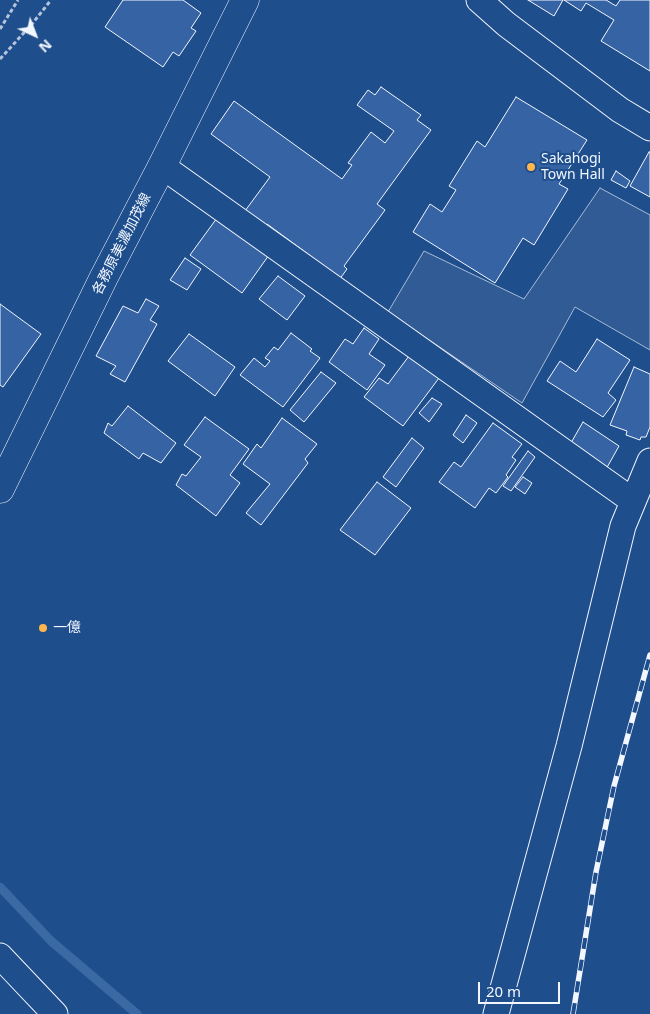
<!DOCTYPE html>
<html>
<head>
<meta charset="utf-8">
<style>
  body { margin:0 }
  #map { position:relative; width:650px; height:1014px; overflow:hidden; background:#1f4e8c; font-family:"Noto Sans",sans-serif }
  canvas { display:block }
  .north { position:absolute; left:10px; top:10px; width:50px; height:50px; -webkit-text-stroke:4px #1f4e8c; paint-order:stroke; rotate:137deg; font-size:14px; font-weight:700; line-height:20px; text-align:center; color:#f2f6ff }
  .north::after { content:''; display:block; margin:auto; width:18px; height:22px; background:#f2f6ff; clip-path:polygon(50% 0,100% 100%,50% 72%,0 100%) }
  .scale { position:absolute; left:478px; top:982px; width:82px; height:22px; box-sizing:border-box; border:2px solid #f2f6ff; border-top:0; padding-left:6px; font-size:15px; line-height:18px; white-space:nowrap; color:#f2f6ff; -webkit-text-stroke:4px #1f4e8c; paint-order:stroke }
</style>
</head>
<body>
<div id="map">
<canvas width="650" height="1014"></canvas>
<div class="north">N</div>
<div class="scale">20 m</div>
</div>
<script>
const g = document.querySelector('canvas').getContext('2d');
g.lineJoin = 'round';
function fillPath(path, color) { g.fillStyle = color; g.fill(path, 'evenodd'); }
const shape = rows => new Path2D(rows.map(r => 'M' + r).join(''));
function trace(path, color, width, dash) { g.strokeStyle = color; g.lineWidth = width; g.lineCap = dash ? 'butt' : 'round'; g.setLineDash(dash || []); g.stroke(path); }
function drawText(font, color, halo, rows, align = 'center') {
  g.font = font + ' "Noto Sans","Noto Sans JP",sans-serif'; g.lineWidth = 4; g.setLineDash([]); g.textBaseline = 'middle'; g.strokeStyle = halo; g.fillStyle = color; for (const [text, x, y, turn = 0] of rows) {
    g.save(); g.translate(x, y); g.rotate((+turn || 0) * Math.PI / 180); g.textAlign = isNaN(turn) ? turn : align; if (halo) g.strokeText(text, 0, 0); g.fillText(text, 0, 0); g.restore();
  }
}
const parking = shape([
  [600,188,650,215,650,350,575,307,522,403,388,312,424,251,524,299,600,188]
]);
fillPath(parking, '#305b95');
trace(parking, '#a8bbd7', 1);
trace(shape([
  [0,887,51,941,137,1014]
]), '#3b69a3', 9);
const building = shape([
  [123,0,183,0,201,13,191,28,196,31,179,56,173,52,163,67,105,27,123,0],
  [528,0,563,0,554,16,528,0],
  [564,0,606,0,616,6,620,0,650,0,650,71,601,41,614,20,586,3,581,11,564,0],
  [381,87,421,115,417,120,431,130,377,204,385,210,344,266,347,269,339,280,320,263,267,224,263,230,242,215,270,177,211,134,234,101,342,179,352,165,348,163,371,132,385,143,394,131,357,105,368,90,375,95,381,87],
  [516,97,587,140,559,184,568,189,534,245,523,238,495,283,413,232,430,204,442,212,456,190,449,186,477,141,485,147,516,97],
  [649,152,650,152,650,197,630,186,649,152],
  [616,171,630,181,626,188,611,180,616,171],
  [217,218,269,255,242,293,190,255,217,218],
  [185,258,201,269,187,290,170,280,185,258],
  [278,276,305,296,287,320,259,299,278,276],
  [146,299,159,306,150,320,157,324,125,382,110,374,116,366,96,356,123,306,138,313,146,299],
  [0,304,41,334,3,387,0,385,0,304],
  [364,328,379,339,369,354,385,365,367,390,329,362,345,339,353,344,364,328],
  [291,333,312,349,310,351,320,358,283,407,240,375,254,358,265,367,270,361,265,358,274,347,278,350,291,333],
  [189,334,235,367,215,396,168,361,189,334],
  [597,339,630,360,608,393,616,400,603,417,547,381,560,361,576,372,597,339],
  [409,356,439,378,403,426,364,397,379,378,388,384,409,356],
  [634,367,650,374,650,427,646,437,641,437,640,440,626,435,627,431,610,425,634,367],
  [321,372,336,383,304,422,290,410,321,372],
  [432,398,442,404,429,422,419,413,432,398],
  [128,406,176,443,161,463,143,453,139,459,104,433,108,423,112,426,128,406],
  [466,415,477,423,463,443,453,435,466,415],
  [205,417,249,449,230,475,240,483,216,516,176,485,182,474,186,476,201,457,184,445,205,417],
  [282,418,317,444,305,459,308,463,261,525,246,513,270,484,243,464,257,444,261,448,282,418],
  [583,422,619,446,605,471,568,448,583,422],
  [493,423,522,444,512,457,516,460,506,475,508,477,496,493,489,488,475,508,439,482,454,462,461,467,493,423],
  [412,438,424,448,396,487,383,477,412,438],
  [528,451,535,457,511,491,503,486,528,451],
  [523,477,532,483,525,494,515,487,523,477],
  [377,482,411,508,375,555,340,530,377,482]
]);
fillPath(building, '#3563a3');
trace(building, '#f2f6ff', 1);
const street = shape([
  [479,0,506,24,620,110,650,128],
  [162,166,633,501],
  [0,956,55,1014],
  [496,1014,569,746,623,526,650,461]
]);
const secondary = shape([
  [0,489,104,277,162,166,245,0]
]);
trace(street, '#f2f6ff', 27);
trace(secondary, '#f2f6ff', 29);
trace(shape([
  [0,29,18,0],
  [0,59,32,24,51,0]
]), '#b3c4dc', 3, [4, 2.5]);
trace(street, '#1f4e8c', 25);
trace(secondary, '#1f4e8c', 28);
const rail = shape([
  [573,1014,596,872,614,786,650,655]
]);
trace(rail, '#f2f6ff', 5.5);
trace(rail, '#1f4e8c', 4, [11]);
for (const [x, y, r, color] of [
  [531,167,5,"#ffb74d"],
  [43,628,5,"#ffb74d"]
]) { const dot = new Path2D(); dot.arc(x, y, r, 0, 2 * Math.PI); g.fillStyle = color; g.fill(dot); trace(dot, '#1f4e8c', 2); }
drawText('14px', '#f2f6ff', '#1f4e8c', [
  ["Sakahogi",541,159],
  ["Town Hall",541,175],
  ["一億",53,628]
], 'left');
drawText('14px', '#f2f6ff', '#1f4e8c', [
  ["各務原美濃加茂線",122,244,-63]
]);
</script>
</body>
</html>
